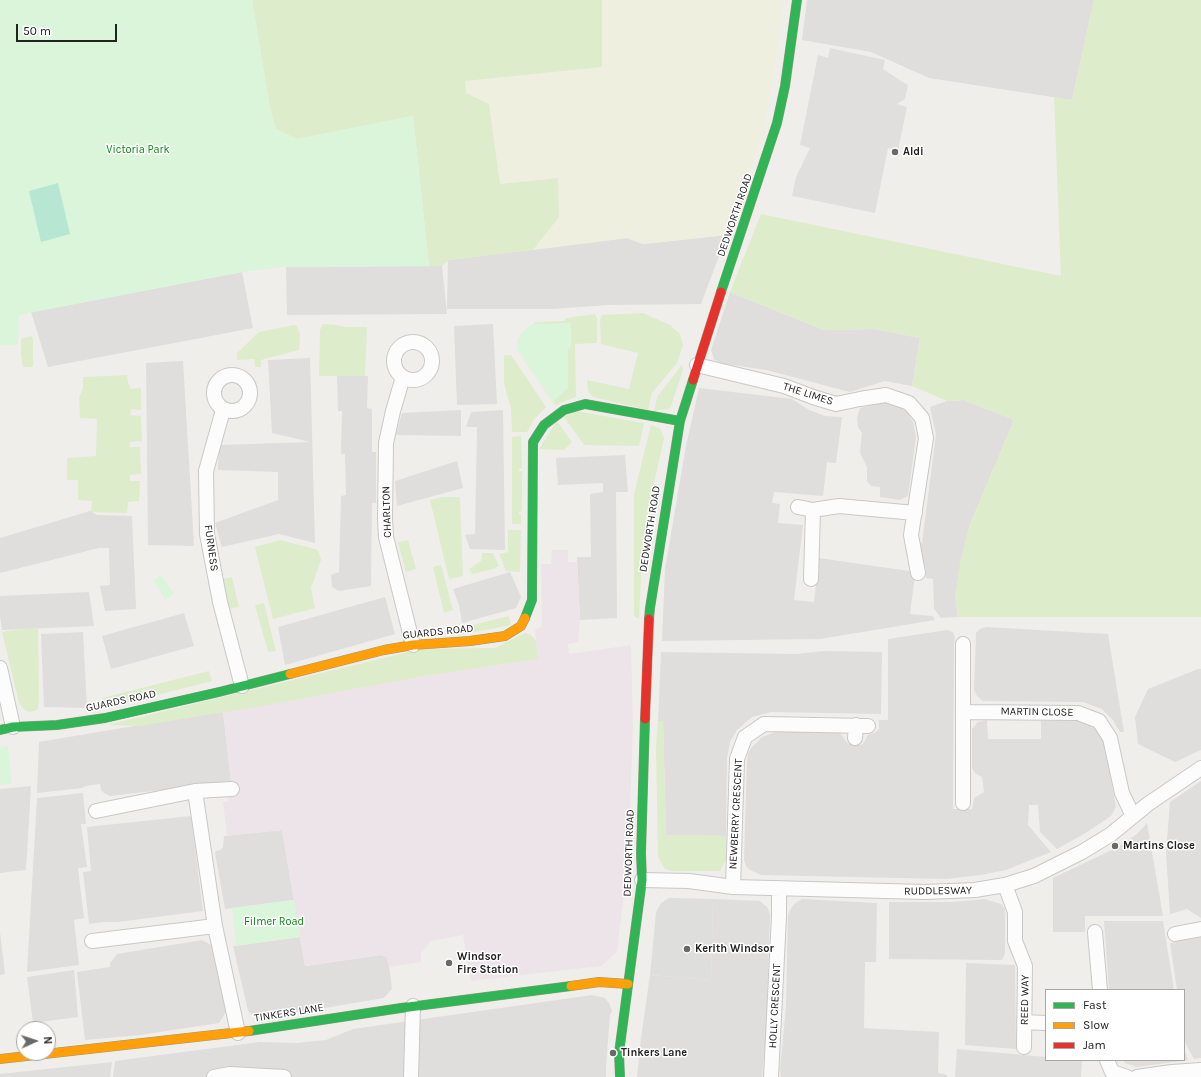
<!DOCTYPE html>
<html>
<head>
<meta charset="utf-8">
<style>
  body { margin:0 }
  #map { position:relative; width:1201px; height:1077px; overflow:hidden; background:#f0eeeb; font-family:Karla,sans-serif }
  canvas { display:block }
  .legend { position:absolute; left:1045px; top:989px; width:140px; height:72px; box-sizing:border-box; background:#fff; border:1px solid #a7a7a7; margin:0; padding:5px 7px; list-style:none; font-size:12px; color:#222 }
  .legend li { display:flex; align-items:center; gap:8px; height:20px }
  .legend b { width:20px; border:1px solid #a7a7a7 }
  .north { position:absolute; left:16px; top:1021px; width:40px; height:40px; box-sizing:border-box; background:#fff; border:1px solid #a7a7a7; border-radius:50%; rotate:87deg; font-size:11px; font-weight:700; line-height:16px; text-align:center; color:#222 }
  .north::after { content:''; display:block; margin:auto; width:14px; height:18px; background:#6a6968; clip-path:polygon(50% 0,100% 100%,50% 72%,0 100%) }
  .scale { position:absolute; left:16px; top:24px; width:101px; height:18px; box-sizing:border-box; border:2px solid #222; border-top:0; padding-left:5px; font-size:12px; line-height:14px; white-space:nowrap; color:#222; -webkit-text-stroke:3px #fff; paint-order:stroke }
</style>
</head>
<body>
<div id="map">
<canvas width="1201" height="1077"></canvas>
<ul class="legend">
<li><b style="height:5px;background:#30b455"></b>Fast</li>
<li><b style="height:5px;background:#ff9f0a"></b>Slow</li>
<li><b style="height:5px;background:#e5322d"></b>Jam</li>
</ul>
<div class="north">N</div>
<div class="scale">50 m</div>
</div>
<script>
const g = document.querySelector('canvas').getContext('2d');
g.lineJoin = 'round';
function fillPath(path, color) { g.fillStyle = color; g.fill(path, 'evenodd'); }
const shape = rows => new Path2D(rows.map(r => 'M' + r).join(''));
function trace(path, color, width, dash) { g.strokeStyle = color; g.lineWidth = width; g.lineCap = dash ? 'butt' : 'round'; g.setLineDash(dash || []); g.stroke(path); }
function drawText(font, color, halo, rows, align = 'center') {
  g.font = font + ' Karla,sans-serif'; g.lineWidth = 3; g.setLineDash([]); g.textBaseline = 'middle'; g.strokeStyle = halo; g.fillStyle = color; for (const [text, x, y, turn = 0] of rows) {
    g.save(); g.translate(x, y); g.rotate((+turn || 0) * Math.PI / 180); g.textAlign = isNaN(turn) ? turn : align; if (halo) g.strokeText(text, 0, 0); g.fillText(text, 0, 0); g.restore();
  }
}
fillPath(shape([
  [807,0,1094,0,1072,100,929,78,871,52,802,40],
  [727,235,701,304,608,305,552,309,447,309,448,260,627,238,643,244],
  [442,266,447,314,287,315,286,267],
  [242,272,253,328,48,367,31,312],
  [730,292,824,330,874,329,920,338,912,386,885,381,850,392,766,370,720,363,714,359,711,350],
  [493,324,497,404,457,405,454,326],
  [310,358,315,543,279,534,222,547,215,523,278,500,278,472,218,470,219,445,310,442,272,433,268,360],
  [183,361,194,546,148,545,146,363],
  [337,376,368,376,367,408,372,409,372,452,376,452,376,503,372,503,371,586,339,591,332,587,331,575,339,572,341,496,346,495,345,454,341,454,342,411,338,411],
  [699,388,792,399,809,410,825,416,842,417,836,463,827,462,823,496,774,492,772,503,780,504,778,523,803,525,794,600,814,602,819,558,909,571,915,575,910,614,933,616,935,620,820,639,662,641,665,569,686,446],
  [964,400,1014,420,969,527,955,596,958,617,941,618,934,609,933,579,926,578,926,568,913,549,914,542,922,543,936,434,930,407,947,401],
  [884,402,895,405,906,411,913,422,916,437,908,496,900,500,880,497,880,487,871,486,867,481,867,467,860,453,862,433,858,427,857,418,860,408],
  [461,410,461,436,396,435,402,413],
  [503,410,505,550,470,549,465,535,475,534,477,427,466,427,471,412],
  [625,455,628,492,616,492,617,618,580,620,577,557,591,557,590,494,603,492,603,483,558,485,556,458],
  [457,461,463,488,397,506,395,481],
  [90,511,97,515,132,516,136,609,105,611,100,586,110,585,109,548,99,548,0,573,0,538],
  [510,572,521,597,516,608,462,623,459,605,453,589],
  [89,592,94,626,2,630,0,616,0,596],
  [385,597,395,634,285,665,278,627],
  [184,613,194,646,111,669,102,636],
  [986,627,1108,634,1124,732,1120,732,1113,720,1102,709,1083,702,983,701,977,696,974,690,976,633,980,629],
  [947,630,953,632,955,638,954,645,953,809,972,809,974,798,984,792,982,777,975,773,972,768,972,729,978,722,987,720,988,739,1041,739,1041,721,1083,721,1097,730,1104,742,1116,807,1111,816,1084,834,1057,849,1040,832,1038,805,1029,805,1028,825,1051,852,1006,870,981,875,946,879,761,875,750,870,746,866,744,860,747,760,748,753,752,747,762,737,778,731,838,732,842,735,847,743,851,744,859,745,863,744,868,735,876,732,879,729,879,720,888,720,888,639],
  [83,632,87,708,44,707,41,634],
  [824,651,882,652,881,714,771,712,752,717,737,730,730,742,727,758,726,836,666,835,663,721,658,721,661,652,796,654],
  [1198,669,1201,669,1201,750,1175,762,1138,744,1135,717,1148,689],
  [223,711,231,782,110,796,104,793,101,790,100,784,86,786,82,788,37,793,39,742],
  [1201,781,1201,918,1187,909,1170,914,1166,853,1170,802],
  [31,786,26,870,0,873,0,789],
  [83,793,86,824,81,824,87,867,78,868,84,918,74,920,79,965,27,972,37,798],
  [191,816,203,911,118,922,103,922,89,924,83,872,91,871,87,827],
  [1147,823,1163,916,1085,916,1085,932,1053,932,1053,878,1116,848,1137,834],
  [282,830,294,900,225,909,215,853,216,851,221,850,223,847,224,836],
  [713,899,760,901,767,907,770,914,766,1034,762,1077,637,1077,641,1038,650,975,711,980],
  [802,899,877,903,876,962,865,962,864,1028,939,1032,938,1073,947,1075,947,1077,781,1077,780,1069,786,1007,788,915,790,910,794,904],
  [985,899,1001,904,1005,909,1005,954,1002,960,889,959,889,902,953,902],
  [1104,921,1163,921,1174,990,1109,990],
  [0,932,5,974,0,975],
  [300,937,305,966,381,955,388,957,392,989,384,998,259,1019,252,1015,248,1011,233,946],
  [1201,937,1201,1058,1194,1059,1185,1042,1184,1033,1184,990,1177,990,1170,943],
  [202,940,211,945,226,1012,219,1023,140,1035,85,1040,77,972,110,967,110,963,117,954],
  [966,963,1015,965,1016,1049,965,1045],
  [74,970,78,1017,33,1023,27,977],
  [592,995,605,998,609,1003,612,1011,610,1015,606,1066,606,1077,113,1077,115,1061,260,1042,296,1043,326,1040,353,1029],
  [957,1049,1046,1057,1046,1060,1082,1061,1081,1077,955,1077],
  [1184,1049,1188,1060,1137,1067,1125,1063,1123,1060,1184,1060],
  [112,1062,110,1077,0,1077,0,1074]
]), '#dfdedc');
fillPath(shape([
  [552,550,568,550,568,562,577,562,580,619,578,642,568,644,569,654,631,645,633,729,628,861,617,952,601,966,471,981,463,935,431,941,421,953,421,962,389,967,387,957,381,955,305,966,282,830,227,836,223,802,228,801,225,783,231,782,223,711,267,705,425,676,538,659,535,630,542,626,541,564,551,564]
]), '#ede4e9');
fillPath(shape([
  [669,898,713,899,711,980,650,975,656,912,661,903]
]), '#dededc');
fillPath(shape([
  [602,0,784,0,777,53,764,130,727,235,643,244,627,238,533,250,559,217,557,178,500,184,489,104,465,93,465,81,602,67]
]), '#efefdf');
fillPath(shape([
  [252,0,602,0,602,67,465,81,466,93,489,104,500,184,558,178,559,217,533,250,449,260,442,266,429,266,413,116,297,139,276,129,270,108],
  [1094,0,1201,0,1201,617,958,617,955,596,960,563,969,527,1014,420,964,400,947,401,912,386,920,338,874,329,824,330,730,292,761,214,1061,276,1054,97,1072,100],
  [643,313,670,325,680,334,683,345,677,363,652,393,648,410,593,397,588,391,587,380,629,389,638,353,601,344,600,320,602,315],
  [595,314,597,319,597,343,575,344,576,397,555,405,518,351,517,340,525,330,536,322,564,321,567,318],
  [323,324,337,325,345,327,367,327,365,376,319,376,320,330],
  [294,325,297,326,300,334,299,350,261,360,261,367,255,367,254,359,237,360,237,353,259,332],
  [31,336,33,339,33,366,32,367,23,367,21,355,21,339],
  [504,355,511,355,546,407,534,419,527,432,512,432,511,409,504,383],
  [682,365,683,370,670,409,654,411,657,397],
  [127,375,128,382,131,389,141,388,141,410,131,409,130,415,141,416,142,441,130,442,130,447,140,447,141,474,130,475,130,481,140,481,139,501,128,502,127,513,91,512,92,501,78,500,78,480,67,480,67,458,96,456,97,419,80,418,79,398,83,388,83,377],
  [576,411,644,423,639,446,584,445,564,417],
  [557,421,572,442,564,450,539,449],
  [651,425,660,428,664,438,649,506,641,575,639,619,634,616,634,494],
  [521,436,522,468,519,469,519,471,522,471,522,511,519,512,519,514,521,514,521,524,512,524,512,437],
  [442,497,460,497,463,576,449,579,430,500],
  [508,530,521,530,520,572,506,571,499,554,508,552],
  [280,540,318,550,321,560,311,588,315,608,273,619,255,547],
  [408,540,416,569,406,572,398,542],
  [482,553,493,553,499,566,494,569,472,574,469,569,481,561],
  [441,565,453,610,444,613,433,567],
  [232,577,239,607,229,609,223,579],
  [264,603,276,651,268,652,255,605],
  [509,616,511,625,459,635,457,629],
  [38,627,39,702,37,710,30,712,25,710,19,703,2,632],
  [525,633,531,635,536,641,538,659,425,676,268,705,139,726,107,725,421,649,495,648],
  [209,671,212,681,106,708,102,698],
  [658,721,663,721,666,835,726,836,726,860,720,871,672,871,665,869,658,857,656,745]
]), '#ddeccb');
fillPath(shape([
  [0,0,252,0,270,108,276,129,297,139,413,116,429,266,286,267,242,272,19,315,18,345,0,345],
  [571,323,571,347,568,350,568,388,553,402,518,351,517,340,525,330,533,324],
  [161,575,174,594,165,600,154,580],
  [8,746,12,784,0,785,0,748],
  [294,900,300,937,236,946,232,908]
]), '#daf5da');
fillPath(shape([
  [58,183,70,234,41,242,29,191]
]), '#b7e6d2');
fillPath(shape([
  [830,48,885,60,883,69,901,81,908,85,905,99,897,104,907,107,898,150,888,148,875,213,792,196,796,177,810,148,800,145,818,55,828,58]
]), '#e0dfde');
const street = shape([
  '394 361a19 19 0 1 1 38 0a19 19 0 1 1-38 0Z',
  [697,365,784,386,813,397,836,404,860,399,886,395,909,403,922,418,926,438,911,535,918,573],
  '214 393a18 18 0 1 1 36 0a18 18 0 1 1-36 0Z',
  [403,377,393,411,386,443,385,519,386,537,413,645],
  [223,410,206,471,207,534,220,602,242,686],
  [798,507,813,510,839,506,915,513],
  [811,579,813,510],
  [963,644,963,712,1078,713,1099,721,1110,738,1122,793,1133,816],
  [0,668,13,727],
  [855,738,856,725],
  [195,791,215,926,238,1033],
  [963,803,963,712],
  [96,811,195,791,232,789],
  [642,880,689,881,733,887,925,892,975,890,1005,885,1034,876,1082,852,1110,835,1148,804,1201,768],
  [1005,885,1015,912,1015,941,1025,966,1024,1047],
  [733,887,737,759,745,737,764,724,868,726],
  [1095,932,1100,990],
  [1175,934,1201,929],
  [92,941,215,926],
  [1024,1022,1046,1023],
  [1107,1060,1112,1072,1127,1077],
  [214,1077,230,1074,284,1077],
  [411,1077,413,1006],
  [771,1077,779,916,779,888],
  [1137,1077,1172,1072,1201,1070]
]);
const fast = shape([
  [721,292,777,123,785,86,797,0],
  [525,618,532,600,533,442,544,425,564,410,585,404,680,421],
  [649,619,650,608,680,421,693,380],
  [0,730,13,727,57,725,105,718,219,692,290,674],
  [249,1031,401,1008,571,986],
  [620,1077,619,1053,642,880,641,853,645,719]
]);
const slow = shape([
  [290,674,384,650,413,645,470,641,505,636,521,626,525,618],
  [571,986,599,982,628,984],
  [0,1059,249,1031]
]);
const jam = shape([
  [693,380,721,292],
  [645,719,649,619]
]);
trace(street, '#c9c8c7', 16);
trace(fast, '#999a82', 10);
trace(slow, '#999a82', 10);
trace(jam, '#999a82', 10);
trace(street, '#fdfcfc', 14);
trace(fast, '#30b455', 9);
trace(slow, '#ff9f0a', 9);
trace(jam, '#e5322d', 9);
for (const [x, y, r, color] of [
  [895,152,4,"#6a6968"],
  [1115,846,4,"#6a6968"],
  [687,949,4,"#6a6968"],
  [449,963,4,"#6a6968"],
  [613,1053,4,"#6a6968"]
]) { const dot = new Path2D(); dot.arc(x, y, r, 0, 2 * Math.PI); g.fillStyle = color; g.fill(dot); trace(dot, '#fff', 1.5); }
drawText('11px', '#0c8416', '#fff', [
  ["Victoria Park",138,150],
  ["Filmer Road",274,922]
]);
drawText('bold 11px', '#222', '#fff', [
  ["Aldi",903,152],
  ["Martins Close",1123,846],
  ["Kerith Windsor",695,949],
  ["Windsor",457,957],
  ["Fire Station",457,970],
  ["Tinkers Lane",621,1053]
], 'left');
drawText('11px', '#222', '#fff', [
  ["DEDWORTH ROAD",735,215,-71],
  ["THE LIMES",808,394,18],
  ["CHARLTON",387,512,-92],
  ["DEDWORTH ROAD",650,529,-81],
  ["FURNESS",211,548,82],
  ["GUARDS ROAD",438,632,-6],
  ["GUARDS ROAD",121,701,-12],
  ["MARTIN CLOSE",1037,712,1],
  ["NEWBERRY CRESCENT",736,814,-87],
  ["DEDWORTH ROAD",629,853,-88],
  ["RUDDLESWAY",938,891,-1],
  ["REED WAY",1025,1000,-89],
  ["HOLLY CRESCENT",775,1006,-87],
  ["TINKERS LANE",289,1013,-9]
]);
</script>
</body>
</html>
